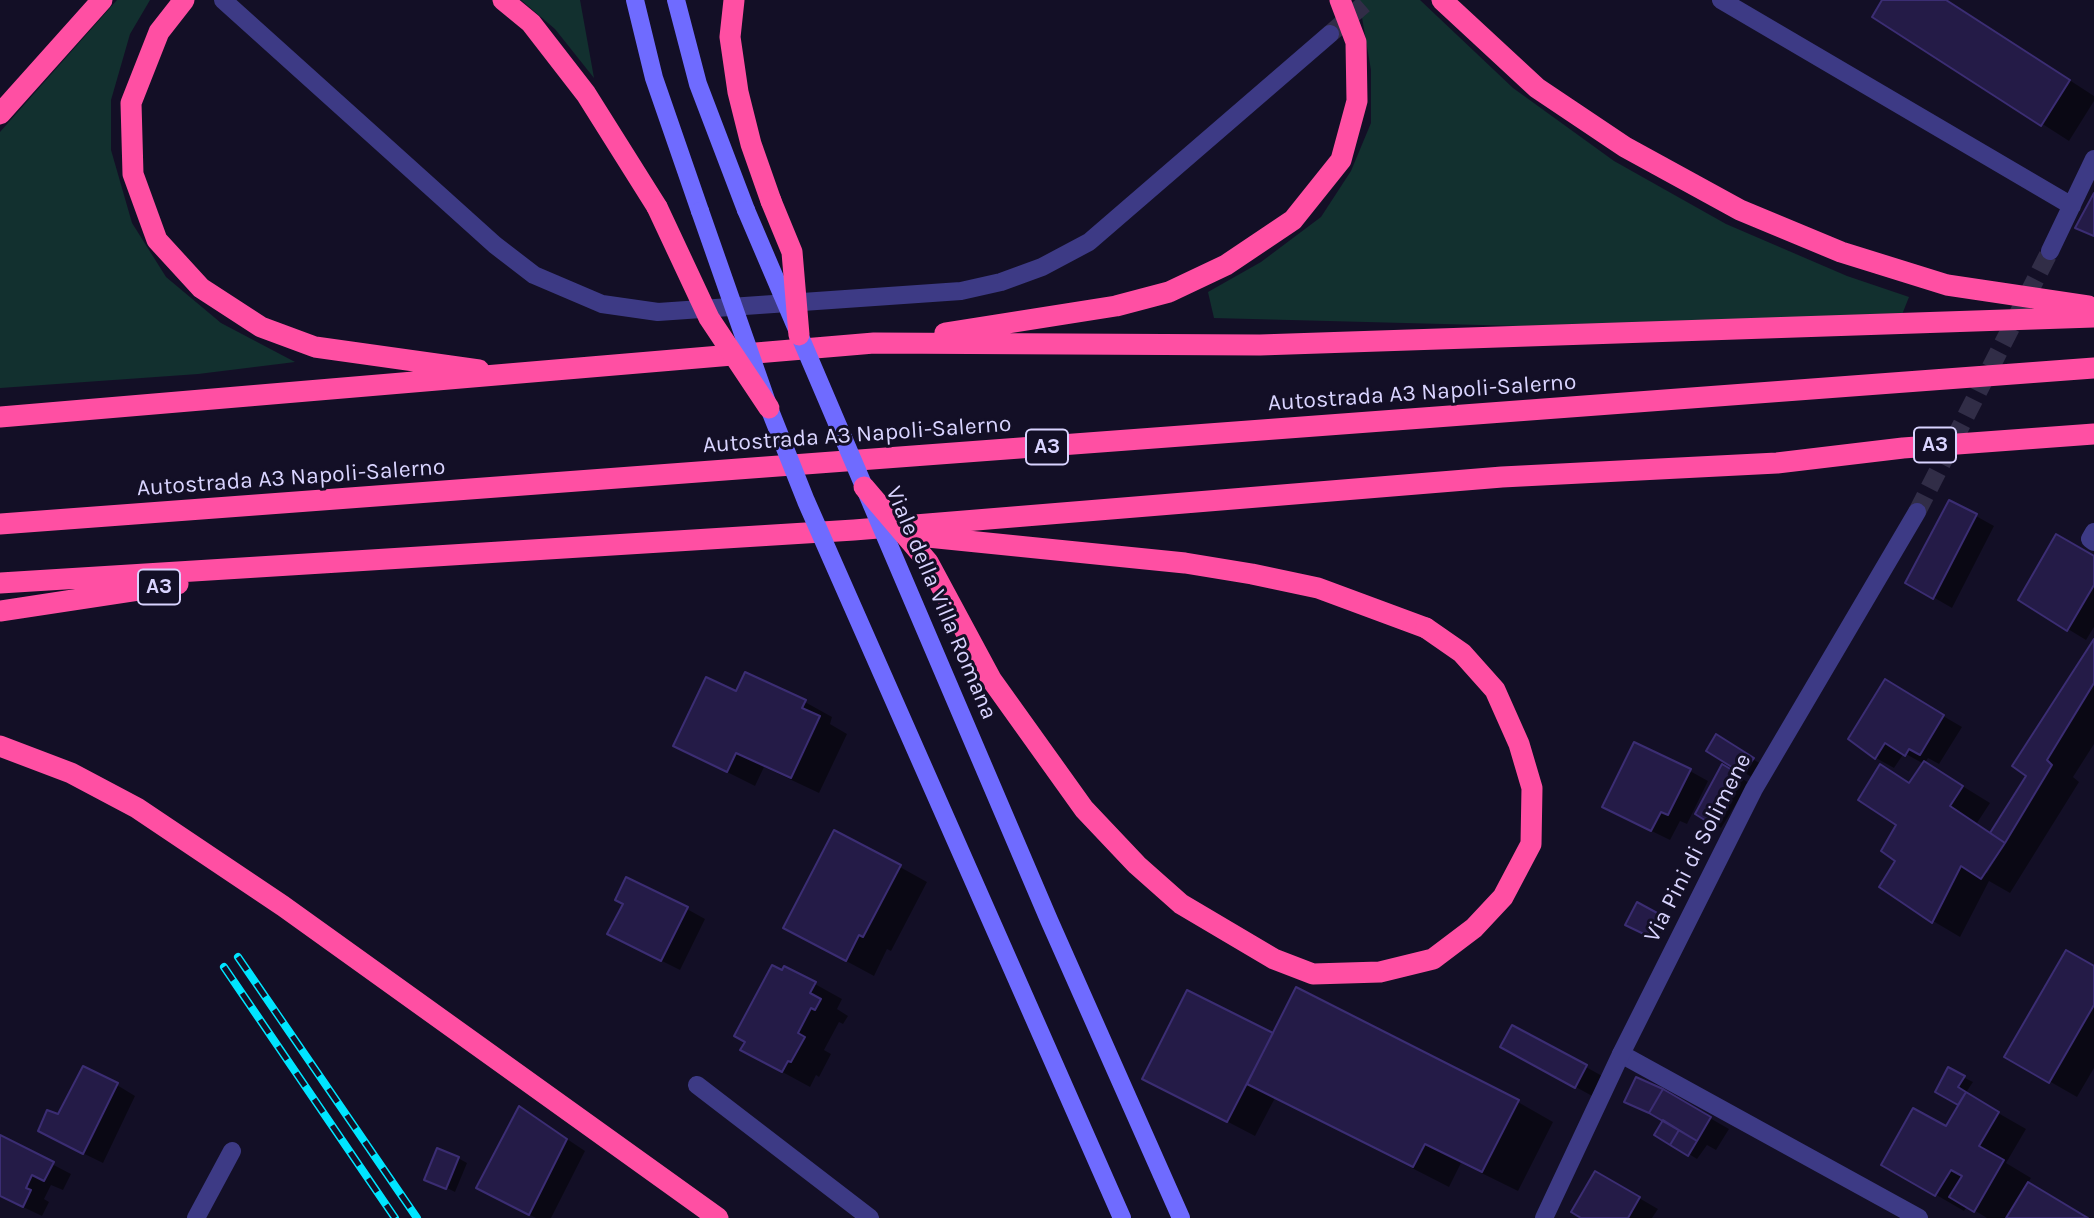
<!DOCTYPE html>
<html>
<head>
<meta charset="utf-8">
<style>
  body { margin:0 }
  canvas { display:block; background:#130f26 }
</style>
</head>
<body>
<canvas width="2094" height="1218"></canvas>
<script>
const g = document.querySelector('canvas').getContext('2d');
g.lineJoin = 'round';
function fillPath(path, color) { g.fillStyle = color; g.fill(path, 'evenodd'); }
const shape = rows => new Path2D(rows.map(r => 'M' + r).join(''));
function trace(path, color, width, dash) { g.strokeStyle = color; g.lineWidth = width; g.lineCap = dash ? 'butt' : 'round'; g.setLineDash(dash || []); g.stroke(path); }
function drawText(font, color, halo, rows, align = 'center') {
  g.font = font + ' Karla,sans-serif'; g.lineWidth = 6; g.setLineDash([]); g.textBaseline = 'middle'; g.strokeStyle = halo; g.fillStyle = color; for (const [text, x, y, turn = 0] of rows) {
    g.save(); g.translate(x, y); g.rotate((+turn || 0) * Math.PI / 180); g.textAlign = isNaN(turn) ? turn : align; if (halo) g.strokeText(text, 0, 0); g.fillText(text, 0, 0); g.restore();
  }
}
fillPath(shape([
  [117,0,150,0,130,34,111,100,111,150,132,223,166,277,221,323,295,362,198,374,0,388,0,132],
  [521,0,580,0,594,78,555,29],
  [1359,0,1420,0,1513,88,1614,161,1726,224,1847,276,1909,297,1901,317,1520,326,1214,318,1208,292,1261,262,1321,217,1351,171,1371,123,1371,70]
]), '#12302f');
fillPath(shape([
  [1884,0,1946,0,2094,96,2094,101,2069,141,1874,16],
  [1976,516,1994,526,1952,608,1907,582],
  [2094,558,2094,627,2086,640,2020,600],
  [2094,642,2094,744,2073,777,2079,782,2010,893,1989,881,1960,937,1933,921,1898,860,1899,825,1880,766,1911,784,1924,764,1904,753,1894,768,1876,758,1885,682,1962,727,1939,764,1928,758,1925,763,1990,803,1977,823,1992,834,2028,775],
  [2004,839,2008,839,1987,873,1984,871],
  [737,693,805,702,832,717,830,724,847,734,819,793,764,767,755,786,675,746],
  [1716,737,1761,764,1753,778,1708,750],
  [1723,766,1749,783,1721,828,1697,813],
  [1690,771,1708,781,1687,824,1680,821,1670,840,1623,817],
  [900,867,927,882,891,951,887,949,874,976,785,928],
  [1638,904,1667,920,1657,940,1636,929],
  [687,909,705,919,680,970,628,944],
  [2094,968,2094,1068,2077,1097,2007,1057],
  [815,984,842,999,837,1009,848,1016,843,1024,839,1022,824,1050,831,1054,819,1077,816,1075,810,1087,742,1050],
  [1273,1036,1518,1102,1553,1122,1518,1191,1461,1163,1449,1187,1275,1098,1255,1136,1144,1078],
  [1521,1057,1586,1067,1604,1077,1594,1097],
  [1949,1070,1973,1082,1965,1094,2026,1129,2006,1163,2031,1178,2028,1183,2086,1218,1987,1218,1967,1206,1964,1211,1883,1164,1947,1129,1961,1105,1937,1092],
  [117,1085,135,1096,103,1163,58,1141,58,1116],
  [1663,1091,1729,1129,1716,1150,1707,1145,1697,1159,1656,1134,1665,1120],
  [537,1119,585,1151,551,1218,536,1218,497,1198],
  [0,1137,71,1174,63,1190,51,1185,44,1199,49,1202,42,1216,0,1196],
  [458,1158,467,1163,455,1192,433,1181],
  [1596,1173,1658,1209,1652,1218,1584,1218]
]), '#0007');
const building = shape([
  [1882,0,1946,0,2070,80,2041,126,1872,17,1882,0],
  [2094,193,2094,236,2075,228,2094,193],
  [1949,500,1977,514,1933,599,1905,583,1949,500],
  [2056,534,2094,556,2094,585,2067,631,2018,600,2056,534],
  [2094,639,2094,683,2047,760,2052,765,2005,843,1990,833,2026,776,2012,766,2094,639],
  [745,672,806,700,802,708,820,716,791,778,736,753,727,772,673,746,706,677,736,691,745,672],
  [1885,679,1944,715,1920,755,1909,749,1905,756,1885,743,1875,759,1848,739,1885,679],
  [1716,734,1754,758,1743,774,1706,751,1716,734],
  [1634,742,1691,769,1668,815,1661,812,1651,831,1602,807,1634,742],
  [1924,761,1963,786,1950,806,2005,843,1981,879,1961,866,1932,923,1879,887,1895,861,1881,851,1896,825,1858,800,1880,764,1909,783,1924,761],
  [1722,764,1742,776,1711,824,1695,814,1722,764],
  [834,830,901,865,863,937,859,935,846,961,783,928,834,830],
  [626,877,688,907,661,961,607,934,623,904,615,900,626,877],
  [1637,902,1659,914,1648,936,1625,925,1637,902],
  [2066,950,2094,966,2094,1005,2049,1083,2004,1057,2066,950],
  [772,965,782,970,784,966,816,982,810,993,821,999,815,1010,811,1008,798,1033,805,1037,791,1062,788,1061,782,1072,740,1050,745,1042,734,1036,772,965],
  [1296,987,1519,1100,1482,1172,1425,1144,1413,1167,1247,1084,1296,987],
  [1187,990,1273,1033,1227,1122,1142,1079,1187,990],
  [1512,1025,1587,1065,1575,1088,1500,1047,1512,1025],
  [83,1066,118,1083,83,1154,38,1131,47,1110,58,1114,83,1066],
  [1948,1067,1965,1076,1958,1087,1966,1092,1958,1105,1935,1092,1948,1067],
  [1636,1077,1663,1089,1649,1113,1624,1102,1636,1077],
  [1663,1089,1711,1117,1697,1141,1649,1113,1663,1089],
  [1966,1092,1999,1112,1979,1146,2004,1160,1974,1212,1949,1197,1962,1176,1951,1170,1935,1196,1881,1165,1913,1108,1946,1126,1966,1092],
  [519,1106,567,1139,529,1215,476,1188,519,1106],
  [1663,1120,1679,1130,1670,1145,1654,1135,1663,1120],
  [1679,1130,1697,1141,1688,1156,1670,1145,1679,1130],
  [0,1135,54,1162,44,1181,32,1175,26,1188,31,1190,23,1207,0,1196,0,1135],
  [437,1148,459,1157,446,1189,424,1180,437,1148],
  [1595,1171,1640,1197,1628,1218,1581,1218,1571,1212,1595,1171],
  [2028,1182,2088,1218,2006,1218,2028,1182]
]);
fillPath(building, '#241b47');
trace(building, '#3b2d73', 2);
trace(shape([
  [1330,34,1369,0],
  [1917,512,2050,251]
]), '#312d47', 18, [18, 9]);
trace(shape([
  [2094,532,2090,539,2094,542],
  [1621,1054,1919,1218],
  [697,1085,870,1218],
  [196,1218,232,1151]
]), '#3d3a85', 18);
trace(shape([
  [223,0,495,245,534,275,602,304,658,312,961,291,1001,282,1042,267,1089,242,1330,34],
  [1721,0,2072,206],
  [2050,251,2094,159],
  [1544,1218,1621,1054,1754,789,1917,512]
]), '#3d3a85', 18);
trace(shape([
  [635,0,654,78,700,211],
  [676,0,698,84,746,210]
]), '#6f6bff', 18);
trace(shape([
  [184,0,159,32,131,103,133,174,157,240,201,288,261,327,315,347,479,370],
  [503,0,531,23,586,94,657,207],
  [734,0,730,37,738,92,751,144,771,201],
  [1442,0,1537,88,1625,147,1740,210,1841,252,1947,285,2088,306],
  [0,114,102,0],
  [945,333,1116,306,1169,292,1226,265,1293,220,1341,160,1357,101,1356,42,1340,0],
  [0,417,874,343,1260,345,2094,317],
  [0,524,2094,368],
  [908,535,1185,563,1252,574,1318,588,1426,628],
  [0,583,854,530,1502,477,1777,463,1903,448,2094,434],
  [0,611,178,584],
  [0,746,71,773,137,808,283,906,718,1218]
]), '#ff4fa3', 21);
const rail = shape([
  [238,957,417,1218],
  [224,967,395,1218]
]);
trace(rail, '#00e5ff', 8);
trace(rail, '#130f26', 5, [16]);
trace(shape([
  [746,210,1049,920,1181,1218],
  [700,211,769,408,806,501,1122,1218]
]), '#6f6bff', 18);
trace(shape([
  [771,201,792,252,799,335],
  [657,207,709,318,769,408],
  [864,487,928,562,991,679,1084,809,1137,865,1181,904,1274,959,1313,974,1380,972,1433,959,1474,928,1503,897,1531,844,1532,788,1519,744,1495,690,1462,653,1426,628]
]), '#ff4fa3', 21);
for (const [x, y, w] of [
  [1935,445,42],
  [1047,447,42],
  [159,587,42]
]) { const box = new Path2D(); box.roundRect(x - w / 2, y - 17.5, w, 35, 5); g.fillStyle = '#130f26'; g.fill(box); trace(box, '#d9d4ff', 2); }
drawText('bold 21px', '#d9d4ff', null, [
  ["A3",1935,445],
  ["A3",1047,447],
  ["A3",159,587]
]);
drawText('23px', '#d9d4ff', '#130f26', [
  ["Autostrada A3 Napoli-Salerno",1422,393,-4],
  ["Autostrada A3 Napoli-Salerno",857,435,-4],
  ["Autostrada A3 Napoli-Salerno",291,478,-4],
  ["Viale della Villa Romana",941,603,67],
  ["Via Pini di Solimene",1698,848,-63]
]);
</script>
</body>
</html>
